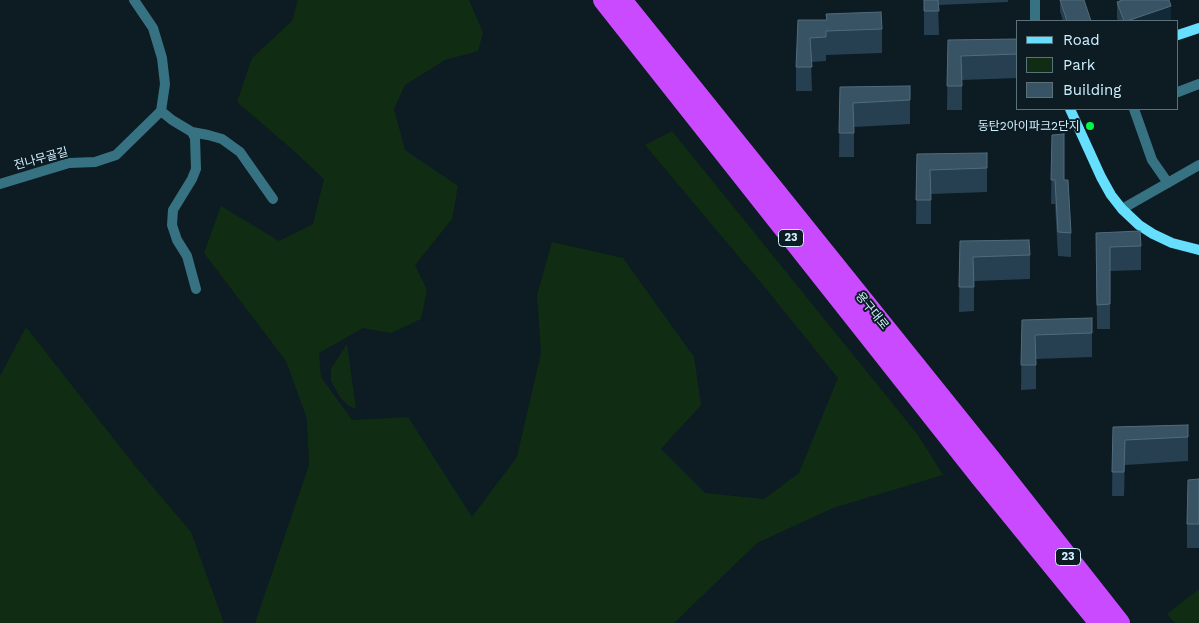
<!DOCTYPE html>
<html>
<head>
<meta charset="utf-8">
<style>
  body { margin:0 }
  #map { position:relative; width:1199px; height:623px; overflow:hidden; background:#0d1b23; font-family:"Work Sans",sans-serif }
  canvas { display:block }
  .legend { position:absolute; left:1016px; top:20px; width:162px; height:90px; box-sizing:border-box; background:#0d1b23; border:1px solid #5b717b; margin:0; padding:6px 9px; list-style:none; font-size:15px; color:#cff1ff }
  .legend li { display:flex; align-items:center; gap:10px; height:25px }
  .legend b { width:25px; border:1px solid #5b717b }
</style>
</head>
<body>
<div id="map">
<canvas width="1199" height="623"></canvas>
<ul class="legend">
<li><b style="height:6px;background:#66dfff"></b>Road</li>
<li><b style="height:14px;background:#102d14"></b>Park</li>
<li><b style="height:14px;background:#385364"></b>Building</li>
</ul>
</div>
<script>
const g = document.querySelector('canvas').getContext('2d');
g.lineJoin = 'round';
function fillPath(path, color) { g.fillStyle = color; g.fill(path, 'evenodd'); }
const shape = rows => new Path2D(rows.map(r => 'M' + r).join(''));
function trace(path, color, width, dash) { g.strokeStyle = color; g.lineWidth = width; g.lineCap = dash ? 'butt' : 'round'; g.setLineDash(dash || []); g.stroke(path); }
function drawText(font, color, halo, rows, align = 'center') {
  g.font = font + ' "Work Sans","Noto Sans KR",sans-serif'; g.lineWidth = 4; g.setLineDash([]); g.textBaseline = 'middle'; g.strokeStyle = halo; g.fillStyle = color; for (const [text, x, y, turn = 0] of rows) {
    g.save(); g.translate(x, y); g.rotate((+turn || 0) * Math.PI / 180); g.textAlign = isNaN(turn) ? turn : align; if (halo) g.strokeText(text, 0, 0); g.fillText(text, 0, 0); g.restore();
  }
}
fillPath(shape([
  [298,0,469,0,483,33,478,51,445,60,405,85,394,109,405,150,458,186,452,219,415,265,427,290,421,319,391,333,363,328,319,353,321,377,352,420,408,417,472,517,517,457,541,353,537,295,552,242,623,258,694,357,701,405,661,449,705,493,764,499,799,473,838,378,772,296,645,145,672,131,918,435,943,475,833,508,757,543,674,623,255,623,309,465,307,419,286,361,204,253,221,206,279,241,313,224,324,179,293,150,237,102,252,58,292,21],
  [26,327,135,466,191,532,224,623,0,623,0,376],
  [347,344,356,409,349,406,340,397,331,381,331,369],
  [1199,589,1199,623,1175,623,1167,614]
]), '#102d14');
trace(shape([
  [1035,21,1035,0],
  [1178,92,1199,84],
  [1134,109,1152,160,1168,183],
  [161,111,172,120,192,132,195,138,196,169,192,179,173,210,172,225,177,240,187,256,196,289],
  [192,132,208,135,222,139,240,152,273,199],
  [0,184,69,163,95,162,116,155,161,111,165,84,162,58,153,28,134,0],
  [1122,209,1199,165]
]), '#377283', 10);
trace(shape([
  [1178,35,1199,28],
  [1070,109,1101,177,1111,195,1122,209,1139,225,1153,234,1172,243,1199,250]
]), '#66dfff', 10);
trace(shape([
  [603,0,980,477,1099,623],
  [622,0,991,459,1120,623]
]), '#c94aff', 20);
fillPath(shape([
  [924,0,1008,0,1008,2,938,5,939,35,924,35],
  [1060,0,1091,21,1063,21,1060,11],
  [1119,0,1169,0,1171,21,1118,21,1117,18,1117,2,1119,2],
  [826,14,882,29,882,53,826,55,826,61,811,62,812,91,796,91,796,67,798,20,826,20],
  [1018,39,1018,78,962,80,962,110,947,110,948,40],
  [840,87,910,100,910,124,854,127,854,157,839,157],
  [1052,135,1064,180,1071,233,1071,257,1058,256,1055,204,1051,204],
  [917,154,987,168,987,192,931,194,931,224,916,224],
  [1096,233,1141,246,1141,270,1110,271,1110,329,1097,329],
  [960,241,1030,255,1030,279,974,281,974,311,959,312],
  [1022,320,1092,333,1092,357,1036,359,1036,389,1021,390],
  [1188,425,1188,461,1125,465,1124,496,1112,496,1113,427],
  [1199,479,1199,548,1187,548,1187,524]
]), '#264051');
fillPath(shape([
  [1171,6,1171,21,1127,21],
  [1125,440,1125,465,1124,496,1124,472]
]), '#142937');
const building = shape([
  [924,0,938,0,939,11,924,11,924,0],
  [1060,0,1084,0,1091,21,1067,21,1060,0],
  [1121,0,1169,0,1171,6,1127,21,1124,21,1117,2,1121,1,1121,0],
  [881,12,882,29,826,31,826,37,810,38,812,67,796,67,798,20,827,20,826,14,881,12],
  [1018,39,1018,54,961,56,962,86,947,86,948,40,1018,39],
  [910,86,910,100,853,103,854,133,839,133,840,87,910,86],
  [1064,134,1064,180,1068,180,1071,233,1058,232,1055,180,1051,180,1052,135,1064,134],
  [987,153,987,168,930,170,931,200,916,200,917,154,987,153],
  [1140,231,1141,246,1110,247,1110,304,1097,305,1096,233,1140,231],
  [1029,240,1030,255,973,257,974,287,959,287,960,241,1029,240],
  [1092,318,1092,333,1035,335,1036,365,1021,365,1022,320,1092,318],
  [1188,425,1188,437,1125,440,1124,472,1112,472,1113,427,1188,425],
  [1199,479,1199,524,1187,524,1188,480,1199,479]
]);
fillPath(building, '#385364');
trace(building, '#506c7c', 1);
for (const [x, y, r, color] of [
  [1090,126,5,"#00fa47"]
]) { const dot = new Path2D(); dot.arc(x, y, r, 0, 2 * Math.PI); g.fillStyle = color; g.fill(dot); trace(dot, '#0d1b23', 2); }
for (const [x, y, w] of [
  [791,238,25],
  [1068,557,25]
]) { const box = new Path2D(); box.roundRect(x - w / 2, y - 8.5, w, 17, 4); g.fillStyle = '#0d1b23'; g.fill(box); trace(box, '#cff1ff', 1); }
drawText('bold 11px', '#cff1ff', null, [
  ["23",791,238],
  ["23",1068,557]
]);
drawText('12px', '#cff1ff', '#0d1b23', [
  ["동탄2아이파크2단지",1080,126]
], 'right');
drawText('12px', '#cff1ff', '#0d1b23', [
  ["전나무골길",41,159,-15],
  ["용구대로",872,311,51]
]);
</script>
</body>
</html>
